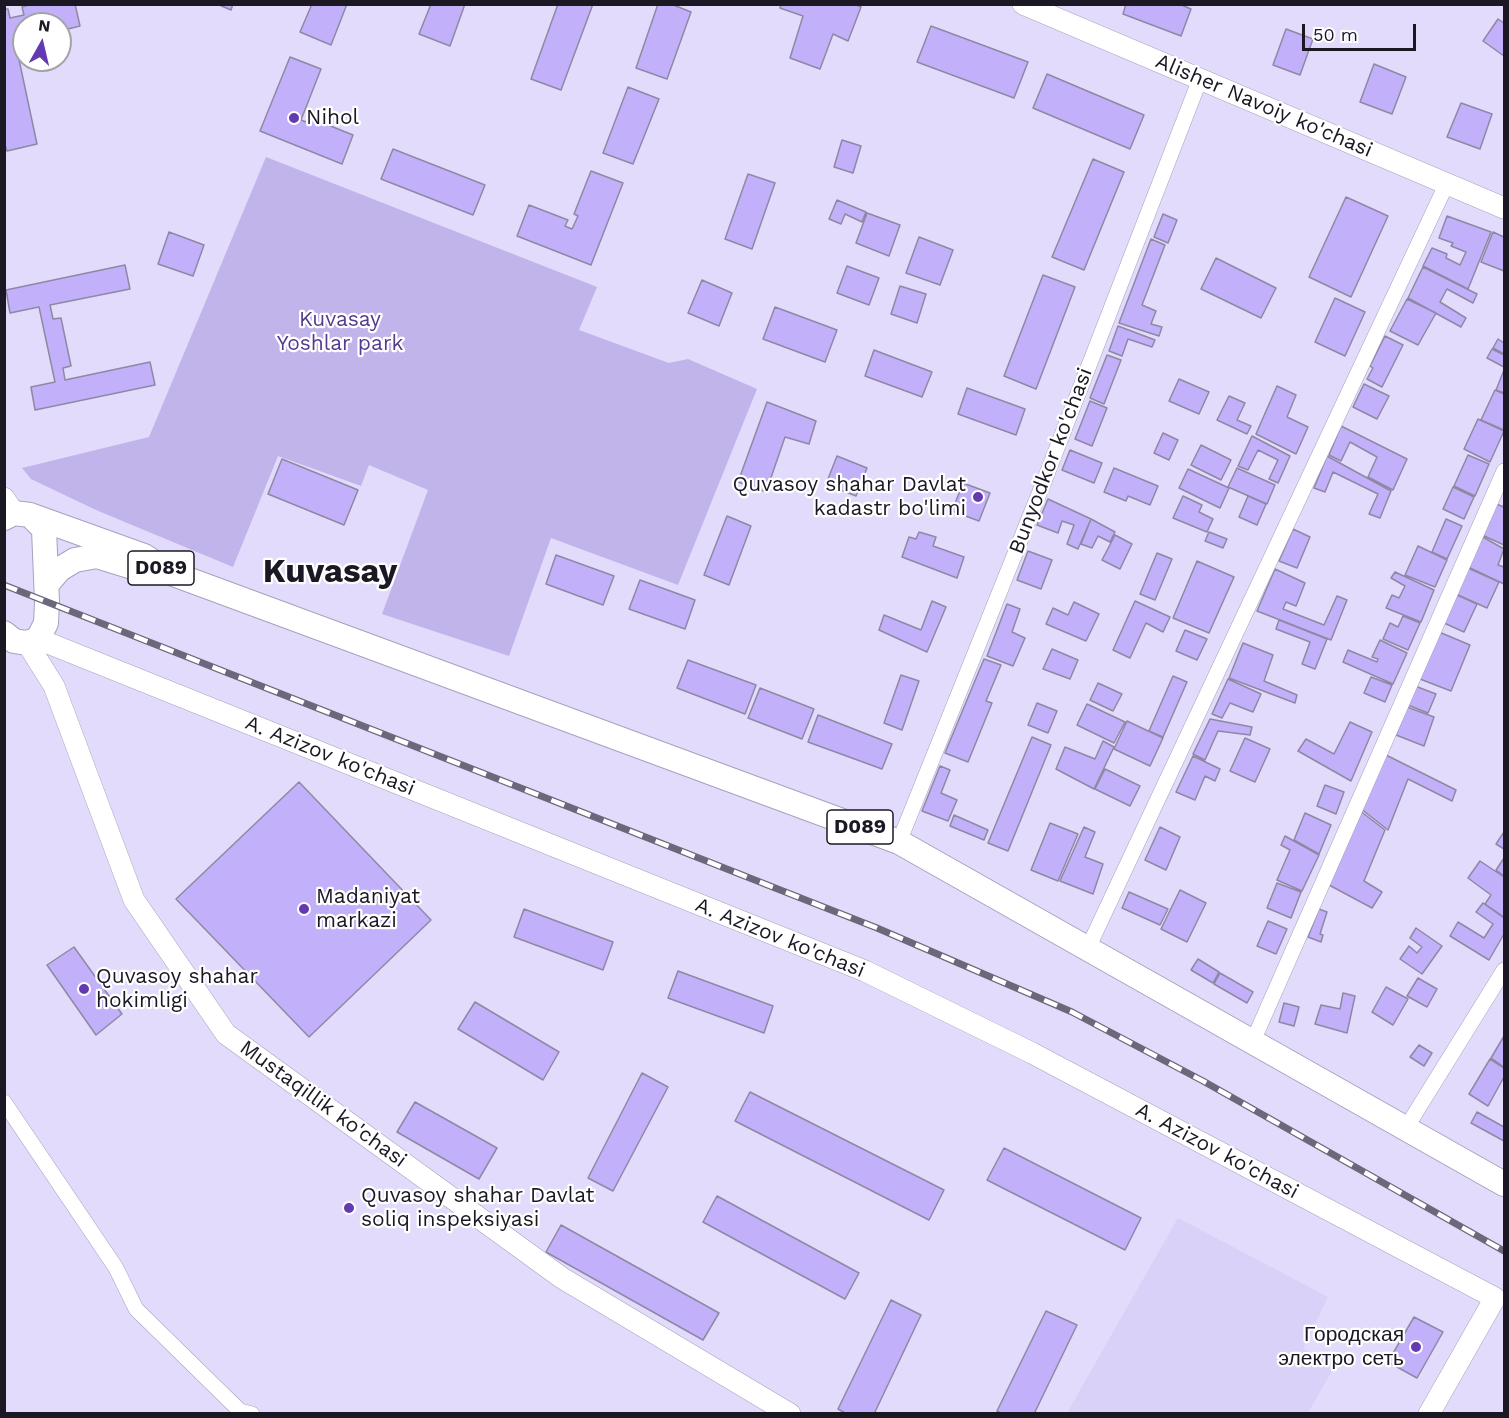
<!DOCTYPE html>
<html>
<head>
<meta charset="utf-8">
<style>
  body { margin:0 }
  #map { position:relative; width:1509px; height:1418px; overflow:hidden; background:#e2dbfb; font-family:"Work Sans",sans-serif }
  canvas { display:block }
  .frame { position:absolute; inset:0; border:6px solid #1b1823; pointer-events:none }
  .north { position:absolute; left:12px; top:12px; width:60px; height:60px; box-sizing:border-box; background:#fff; border:2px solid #a4a3a7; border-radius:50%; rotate:8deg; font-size:16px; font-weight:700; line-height:24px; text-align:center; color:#1b1823 }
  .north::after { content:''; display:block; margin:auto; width:21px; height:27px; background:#643ab2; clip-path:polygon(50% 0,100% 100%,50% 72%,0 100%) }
  .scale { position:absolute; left:1302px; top:24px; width:114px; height:27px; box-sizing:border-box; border:3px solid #1b1823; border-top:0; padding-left:8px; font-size:18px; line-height:21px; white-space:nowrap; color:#1b1823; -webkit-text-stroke:4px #fff; paint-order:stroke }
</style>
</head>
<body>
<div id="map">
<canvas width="1509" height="1418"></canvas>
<div class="frame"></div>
<div class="north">N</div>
<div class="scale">50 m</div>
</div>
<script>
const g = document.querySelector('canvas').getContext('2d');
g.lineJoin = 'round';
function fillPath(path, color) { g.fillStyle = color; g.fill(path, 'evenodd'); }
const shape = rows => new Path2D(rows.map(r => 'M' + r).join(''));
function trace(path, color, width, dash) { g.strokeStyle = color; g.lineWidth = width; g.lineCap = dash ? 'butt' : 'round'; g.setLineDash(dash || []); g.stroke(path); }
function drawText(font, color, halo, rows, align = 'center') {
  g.font = font + ' "Work Sans",sans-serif'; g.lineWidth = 4.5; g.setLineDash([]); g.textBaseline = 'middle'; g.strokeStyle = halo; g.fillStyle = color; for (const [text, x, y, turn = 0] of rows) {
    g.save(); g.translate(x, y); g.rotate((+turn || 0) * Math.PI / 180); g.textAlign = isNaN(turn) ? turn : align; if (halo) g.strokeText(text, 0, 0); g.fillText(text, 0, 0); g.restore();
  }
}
fillPath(shape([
  [1178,1218,1328,1297,1303,1348,1334,1367,1308,1413,1067,1413]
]), '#d9d1f8');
fillPath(shape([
  [266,157,597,287,579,330,669,363,688,359,757,389,678,585,551,538,509,656,382,614,428,490,369,465,361,486,278,456,233,567,96,510,31,479,22,468,149,437]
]), '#c0b4ea');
const building = shape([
  [32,4,75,4,80,26,60,31,60,24,24,24,24,33,14,36,37,144,7,151,4,142,4,9,8,9,10,18,24,15,22,7,32,4],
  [217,4,233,4,231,10,217,4],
  [312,4,347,4,331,45,300,32,312,4],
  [431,4,465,4,450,46,419,34,431,4],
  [558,4,593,4,561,90,531,79,558,4],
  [658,4,671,4,691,12,667,79,636,68,658,4],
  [781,4,854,4,861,7,848,41,833,34,820,69,790,58,803,16,780,8,781,4],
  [1126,4,1179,4,1191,9,1181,36,1123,14,1126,4],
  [1498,19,1504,23,1504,56,1483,41,1498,19],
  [931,26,1028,62,1014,98,917,62,931,26],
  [1286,29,1313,39,1300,75,1273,65,1286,29],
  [290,57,321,69,301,120,306,122,308,117,353,135,342,164,260,131,290,57],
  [1374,64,1406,77,1392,114,1360,102,1374,64],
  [1047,74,1144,115,1130,149,1033,108,1047,74],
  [628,87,659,99,633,164,603,153,628,87],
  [1461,103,1492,114,1480,149,1447,137,1461,103],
  [842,140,861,146,853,173,834,167,842,140],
  [393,149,485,185,473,215,381,179,393,149],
  [1093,159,1124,172,1084,270,1052,257,1093,159],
  [591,171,623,183,591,265,517,236,529,205,568,220,565,226,572,229,578,216,574,214,591,171],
  [748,174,775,183,752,249,725,239,748,174],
  [1346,197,1388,216,1351,297,1309,277,1346,197],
  [837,200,866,212,862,222,845,214,841,224,829,219,837,200],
  [867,213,900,225,889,256,856,243,867,213],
  [1163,214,1177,220,1168,243,1154,237,1163,214],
  [1447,216,1491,232,1468,289,1423,266,1432,248,1447,254,1446,258,1460,265,1466,252,1451,246,1453,243,1439,238,1447,216],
  [169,232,204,245,193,276,158,264,169,232],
  [1493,232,1504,237,1504,271,1481,262,1493,232],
  [919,237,953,250,940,285,906,273,919,237],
  [1151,239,1165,245,1142,305,1156,311,1151,324,1162,327,1159,336,1119,323,1151,239],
  [1216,258,1276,288,1261,318,1201,289,1216,258],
  [125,265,130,289,50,305,53,319,61,318,71,366,63,368,65,380,150,362,155,385,35,410,31,387,55,382,39,307,10,313,6,290,125,265],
  [847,266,879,278,869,305,837,293,847,266],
  [1423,267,1477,294,1473,303,1447,289,1440,302,1466,318,1461,327,1408,298,1423,267],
  [1043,275,1075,287,1036,389,1004,376,1043,275],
  [702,280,732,293,719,326,688,313,702,280],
  [900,286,926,294,917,323,891,314,900,286],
  [1335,298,1365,312,1345,356,1315,342,1335,298],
  [1407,299,1436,313,1418,345,1390,331,1407,299],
  [775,307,837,330,825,362,763,339,775,307],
  [1118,326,1155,340,1152,347,1128,339,1122,356,1109,351,1118,326],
  [1385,336,1403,345,1382,387,1367,379,1373,368,1370,366,1385,336],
  [1498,339,1504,343,1504,354,1493,348,1498,339],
  [1492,349,1504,355,1504,367,1487,358,1492,349],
  [874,350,932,372,922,397,865,376,874,350],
  [1107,355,1121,360,1104,404,1090,398,1107,355],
  [1504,370,1504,393,1496,390,1504,370],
  [1179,379,1209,392,1199,414,1169,401,1179,379],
  [1364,384,1389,396,1377,419,1353,407,1364,384],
  [1277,386,1296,395,1287,417,1308,427,1296,454,1256,434,1277,386],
  [967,388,1025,409,1016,435,958,414,967,388],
  [1495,390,1504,394,1504,430,1481,420,1495,390],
  [1229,396,1245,403,1237,420,1251,426,1247,434,1217,420,1229,396],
  [1090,401,1107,408,1092,446,1075,439,1090,401],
  [767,402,816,421,809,444,785,437,766,492,738,482,767,402],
  [1478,419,1504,431,1490,462,1464,449,1478,419],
  [1341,426,1407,459,1393,490,1368,477,1377,457,1350,442,1341,461,1329,455,1341,426],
  [1163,433,1178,440,1169,460,1154,453,1163,433],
  [1252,436,1290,456,1278,483,1269,479,1278,460,1258,450,1248,470,1238,466,1252,436],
  [1201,445,1231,460,1221,480,1191,465,1201,445],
  [1070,450,1102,463,1094,483,1062,470,1070,450],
  [1468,455,1489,464,1475,496,1454,486,1468,455],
  [837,456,867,468,856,496,826,484,837,456],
  [1327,456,1391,491,1380,518,1369,514,1378,494,1333,472,1325,492,1314,488,1327,456],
  [282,459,358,490,344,525,268,494,282,459],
  [1114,468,1158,486,1150,505,1128,496,1126,501,1104,492,1114,468],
  [1237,468,1275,485,1267,504,1228,487,1237,468],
  [1188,469,1229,488,1220,508,1179,488,1188,469],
  [963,483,990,493,979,521,952,511,963,483],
  [1453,487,1474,497,1464,519,1443,509,1453,487],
  [1183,496,1202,505,1199,512,1213,519,1207,532,1173,518,1183,496],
  [1248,496,1266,504,1257,525,1239,517,1248,496],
  [1048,499,1091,519,1078,549,1067,544,1074,525,1062,521,1058,533,1037,525,1048,499],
  [1496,504,1504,507,1504,545,1482,535,1496,504],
  [727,516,751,526,729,585,704,575,727,516],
  [1091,519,1115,532,1110,542,1098,536,1092,548,1081,544,1091,519],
  [1446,519,1462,526,1447,559,1432,552,1446,519],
  [1293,529,1310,537,1297,568,1279,561,1293,529],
  [919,532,936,537,933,546,964,557,957,578,902,557,909,537,916,539,919,532],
  [1209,532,1227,539,1223,548,1205,541,1209,532],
  [1115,535,1132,544,1120,569,1102,560,1115,535],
  [1483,537,1504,549,1498,565,1504,567,1504,584,1468,567,1483,537],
  [1418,546,1447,560,1435,587,1405,575,1418,546],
  [1028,551,1052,560,1041,589,1017,580,1028,551],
  [1157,553,1172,559,1155,600,1140,594,1157,553],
  [556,555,614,576,603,605,546,584,556,555],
  [1197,561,1234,577,1209,633,1173,618,1197,561],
  [1468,568,1499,582,1487,608,1456,594,1468,568],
  [1275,569,1305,583,1296,606,1286,602,1283,609,1324,625,1337,596,1347,600,1331,640,1257,611,1275,569],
  [1395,572,1434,590,1421,622,1386,608,1392,595,1399,598,1405,586,1391,578,1395,572],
  [640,580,695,600,685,629,629,609,640,580],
  [1457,595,1477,604,1464,632,1444,623,1457,595],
  [932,601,946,607,927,652,879,630,884,615,921,630,932,601],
  [1135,601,1170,617,1163,632,1146,623,1130,658,1113,650,1135,601],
  [1074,602,1099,614,1086,641,1046,624,1053,608,1068,615,1074,602],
  [1007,604,1020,609,1012,632,1025,638,1013,666,987,656,1007,604],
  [1403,616,1420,623,1408,650,1383,639,1390,623,1398,627,1403,616],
  [1279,620,1327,639,1315,669,1302,664,1310,642,1276,629,1279,620],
  [1185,630,1207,639,1197,660,1176,651,1185,630],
  [1439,632,1470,645,1451,691,1420,679,1439,632],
  [1380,640,1407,653,1393,684,1343,662,1348,650,1377,662,1378,659,1372,657,1380,640],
  [1243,643,1273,655,1264,681,1297,695,1295,703,1229,678,1243,643],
  [1052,649,1078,660,1070,679,1043,669,1052,649],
  [984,659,1001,665,986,701,992,703,968,762,945,753,984,659],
  [688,660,756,685,745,714,677,688,688,660],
  [901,675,919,681,902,730,884,723,901,675],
  [1173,676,1187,682,1163,737,1149,731,1173,676],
  [1371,677,1392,685,1385,702,1364,693,1371,677],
  [1228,679,1261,694,1253,712,1230,703,1222,718,1212,714,1228,679],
  [1098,683,1122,694,1113,711,1090,700,1098,683],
  [1415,686,1436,694,1428,713,1408,705,1415,686],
  [760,688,814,709,802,739,748,718,760,688],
  [1037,703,1057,711,1048,733,1028,725,1037,703],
  [1087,704,1125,722,1114,743,1077,725,1087,704],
  [1407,707,1434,717,1424,746,1396,735,1407,707],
  [818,715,892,744,882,769,808,742,818,715],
  [1210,719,1252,727,1250,735,1218,731,1205,760,1193,754,1210,719],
  [1127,721,1163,738,1150,766,1114,749,1127,721],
  [1350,722,1372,732,1351,781,1298,751,1306,739,1334,754,1350,722],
  [1032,737,1051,745,1008,851,988,843,1032,737],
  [1245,738,1270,749,1255,782,1230,771,1245,738],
  [1103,741,1114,747,1094,789,1056,769,1065,747,1095,759,1103,741],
  [1384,754,1456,790,1452,801,1408,779,1388,830,1360,808,1384,754],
  [1193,756,1220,769,1215,781,1205,776,1195,800,1176,792,1193,756],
  [940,766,950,770,941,793,957,800,948,821,922,811,940,766],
  [1105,769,1140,786,1130,806,1095,789,1105,769],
  [299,782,431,920,309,1037,176,899,299,782],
  [1325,785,1344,792,1336,814,1317,806,1325,785],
  [1359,810,1385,830,1364,881,1382,892,1372,908,1329,885,1359,810],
  [1305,813,1331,825,1319,854,1294,840,1305,813],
  [954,815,988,830,984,840,950,826,954,815],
  [1050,823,1078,834,1058,881,1031,870,1050,823],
  [1084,827,1095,832,1085,857,1103,864,1093,894,1060,881,1084,827],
  [1160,827,1180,837,1166,870,1145,860,1160,827],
  [1504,832,1504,849,1496,844,1504,832],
  [1285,836,1319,855,1302,891,1277,880,1290,850,1281,845,1285,836],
  [1504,858,1504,876,1496,870,1504,858],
  [1480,861,1504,877,1504,917,1485,904,1491,895,1468,878,1480,861],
  [1277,883,1301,892,1291,918,1267,908,1277,883],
  [1180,890,1206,903,1187,942,1161,929,1180,890],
  [1129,892,1168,909,1160,925,1122,908,1129,892],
  [1483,903,1504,918,1504,934,1489,960,1450,936,1458,922,1484,938,1493,924,1476,912,1483,903],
  [524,909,613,942,603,970,514,937,524,909],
  [1319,909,1327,912,1320,934,1323,935,1321,942,1308,937,1319,909],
  [1268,921,1287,929,1276,954,1257,946,1268,921],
  [1416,928,1442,946,1422,974,1400,959,1409,946,1417,953,1422,947,1410,938,1416,928],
  [74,947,122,1014,96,1035,47,965,74,947],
  [1198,959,1219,972,1213,983,1191,970,1198,959],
  [678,971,773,1006,764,1033,668,998,678,971],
  [1220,973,1253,992,1247,1003,1214,984,1220,973],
  [1418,978,1437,989,1427,1007,1407,996,1418,978],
  [1386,987,1408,999,1393,1025,1372,1012,1386,987],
  [1343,993,1355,996,1347,1033,1315,1024,1321,1005,1340,1009,1343,993],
  [475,1002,559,1052,543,1080,458,1029,475,1002],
  [1284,1003,1299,1007,1294,1026,1279,1022,1284,1003],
  [1504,1036,1504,1067,1491,1058,1504,1036],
  [1419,1045,1432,1053,1424,1066,1410,1057,1419,1045],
  [1490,1059,1504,1068,1504,1077,1488,1106,1469,1094,1490,1059],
  [642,1073,668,1087,613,1191,588,1178,642,1073],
  [750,1092,944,1190,929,1220,735,1121,750,1092],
  [415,1102,497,1148,479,1179,397,1132,415,1102],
  [1477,1112,1504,1127,1504,1141,1471,1123,1477,1112],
  [1004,1148,1141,1218,1125,1250,987,1180,1004,1148],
  [717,1196,859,1273,845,1299,703,1222,717,1196],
  [561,1225,719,1313,703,1340,546,1252,561,1225],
  [891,1300,921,1315,874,1414,847,1414,838,1409,891,1300],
  [1046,1311,1077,1325,1034,1414,1002,1414,997,1411,1046,1311],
  [1414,1317,1443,1332,1417,1378,1388,1362,1414,1317]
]);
fillPath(building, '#c2b1fa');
trace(building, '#8e88a5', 1.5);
const street = shape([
  [899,842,1045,479,1200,79],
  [1088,948,1447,183],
  [1253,1041,1504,471],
  [4,1102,116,1268,136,1309,240,1411,252,1414],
  [1406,1128,1504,970]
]);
const secondary = shape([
  [1023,4,1504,208],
  [4,498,14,513],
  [38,639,865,971,1032,1053,1495,1298,1429,1414],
  [27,643,54,686,134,900,226,1034,562,1278,790,1414]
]);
const primary = shape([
  [30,515,144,556,168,572,139,569,97,556,75,560,60,569,47,584],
  [4,518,14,513,30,515,44,529,47,602,46,623,38,639,27,643,14,641,4,633],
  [168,572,899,842,1504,1184]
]);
trace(street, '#a7a1bf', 16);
trace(secondary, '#a7a1bf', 22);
trace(primary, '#a7a1bf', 26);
trace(street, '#fff', 15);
trace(secondary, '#fff', 21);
trace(primary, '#fff', 24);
const rail = shape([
  [4,585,877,928,1072,1012,1203,1081,1504,1251]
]);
trace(rail, '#6c677b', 7);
trace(rail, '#fff', 4.5, [14]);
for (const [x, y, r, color] of [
  [294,118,6,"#643ab2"],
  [978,497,6,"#643ab2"],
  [304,909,6,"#643ab2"],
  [84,989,6,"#643ab2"],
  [349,1208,6,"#643ab2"],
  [1416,1347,6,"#643ab2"]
]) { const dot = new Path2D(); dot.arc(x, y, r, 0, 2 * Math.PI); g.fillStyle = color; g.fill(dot); trace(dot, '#fff', 2); }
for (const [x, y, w] of [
  [161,568,66],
  [860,827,66]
]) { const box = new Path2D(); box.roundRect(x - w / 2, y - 17, w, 34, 4.5); g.fillStyle = '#fff'; g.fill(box); trace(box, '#1b1823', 1.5); }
drawText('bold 20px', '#1b1823', null, [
  ["D089",161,568],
  ["D089",860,827]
]);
drawText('21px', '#1b1823', '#fff', [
  ["Alisher Navoiy ko'chasi",1264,106,23],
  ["Bunyodkor ko'chasi",1051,461,-69],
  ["A. Azizov ko'chasi",330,756,22],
  ["A. Azizov ko'chasi",780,938,22],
  ["Mustaqillik ko'chasi",323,1104,36],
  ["A. Azizov ko'chasi",1217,1151,28]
]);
drawText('21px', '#1b1823', '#fff', [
  ["Nihol",306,118],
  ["Quvasoy shahar Davlat",966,485,"right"],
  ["kadastr bo'limi",966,509,"right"],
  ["Madaniyat",316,897],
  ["markazi",316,921],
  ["Quvasoy shahar",96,977],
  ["hokimligi",96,1001],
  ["Quvasoy shahar Davlat",361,1196],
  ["soliq inspeksiyasi",361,1220],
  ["Городская",1404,1335,"right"],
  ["электро сеть",1404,1359,"right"]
], 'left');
drawText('21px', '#553b8e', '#fff', [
  ["Kuvasay",340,320],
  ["Yoshlar park",340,344]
]);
drawText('bold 33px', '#1b1823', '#fff', [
  ["Kuvasay",330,572]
]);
</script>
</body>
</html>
